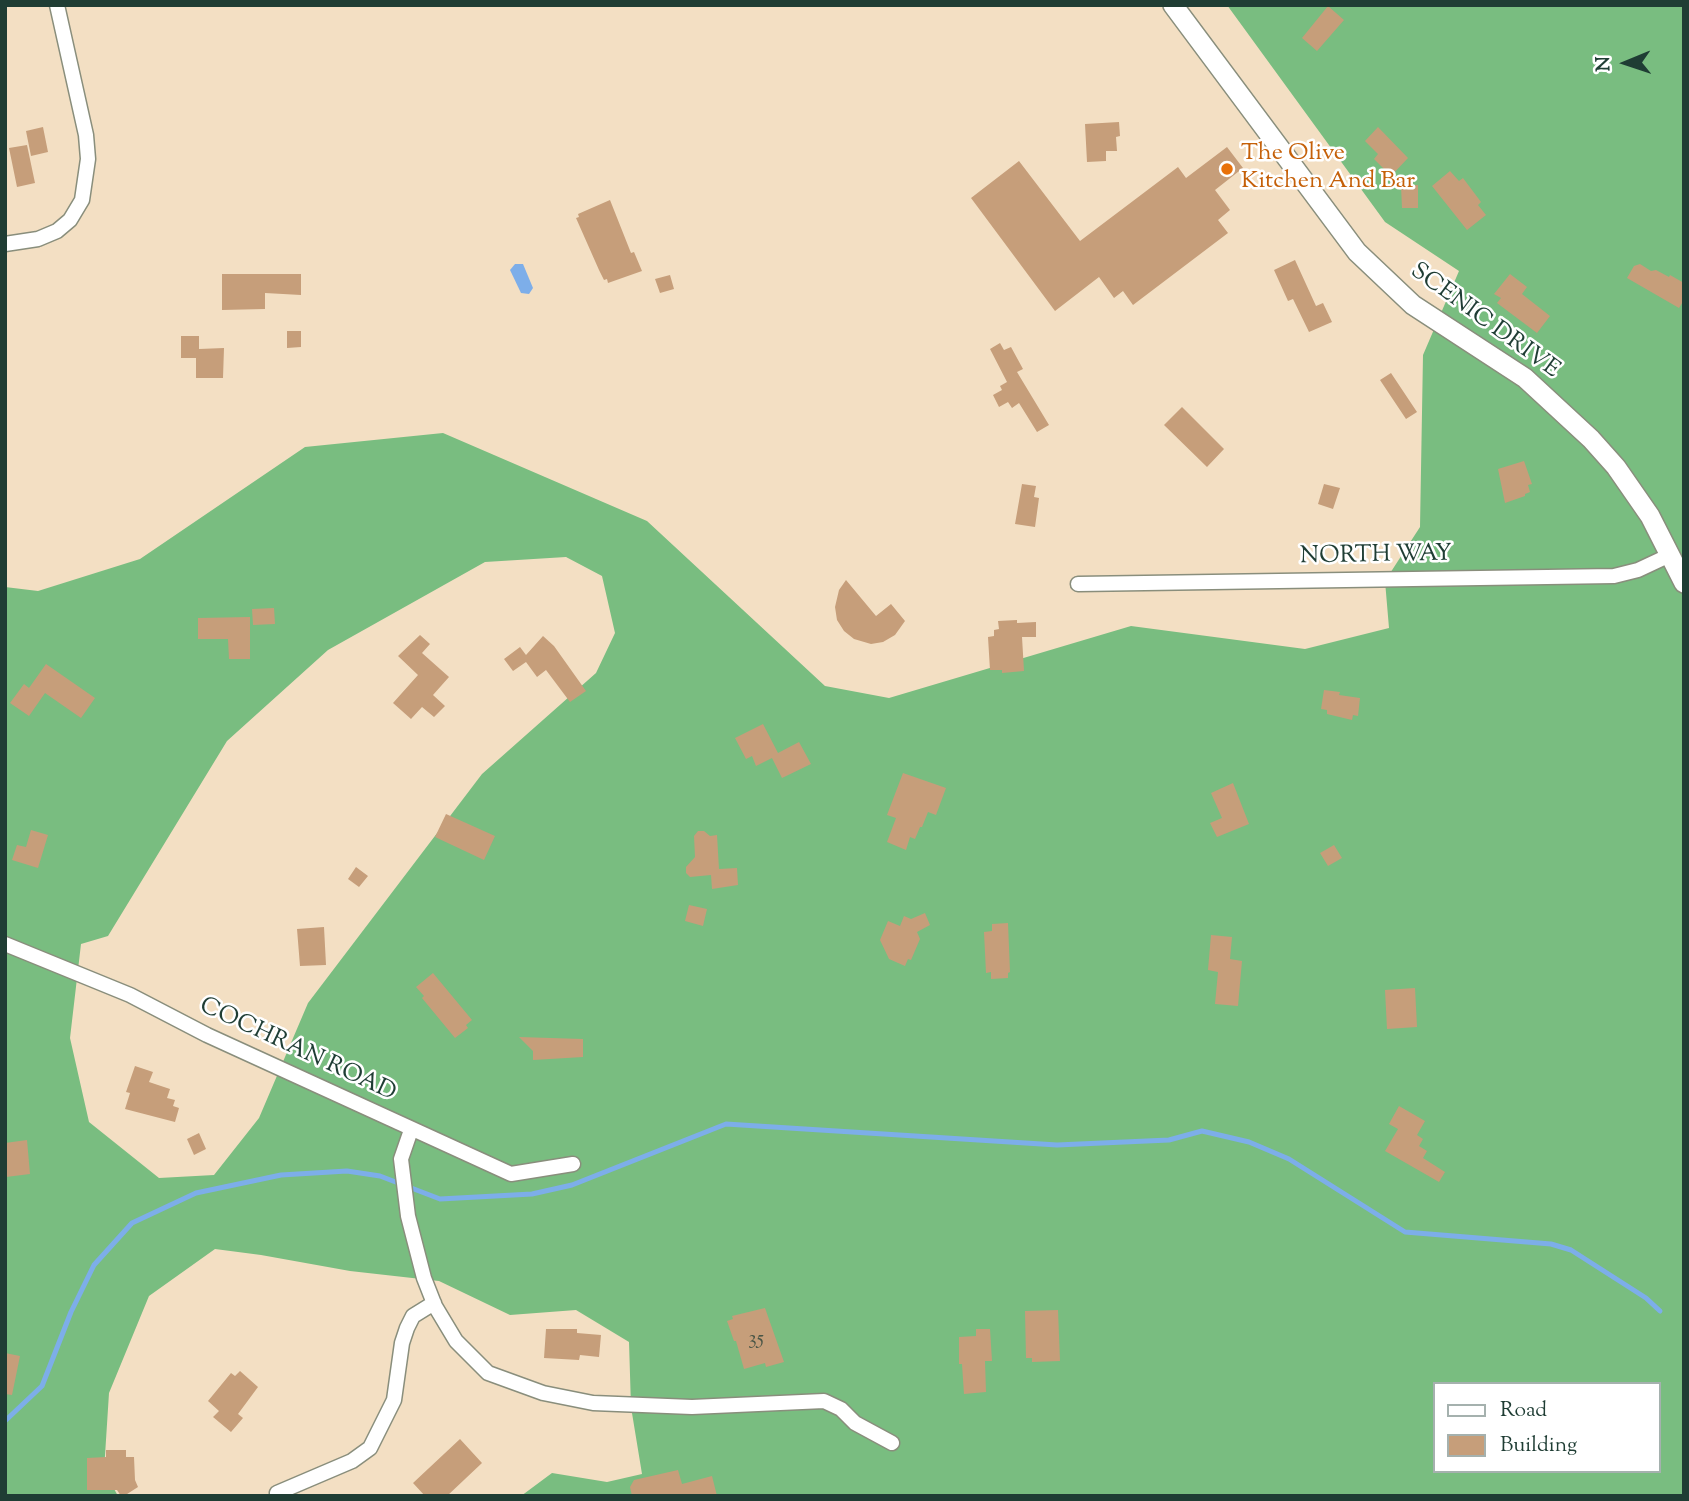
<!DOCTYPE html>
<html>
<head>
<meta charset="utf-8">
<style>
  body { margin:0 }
  #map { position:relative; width:1689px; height:1501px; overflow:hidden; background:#f3dfc3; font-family:"Sorts Mill Goudy",serif }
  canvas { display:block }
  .frame { position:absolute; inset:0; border:7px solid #1f3d34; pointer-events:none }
  .legend { position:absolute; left:1433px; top:1382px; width:228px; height:91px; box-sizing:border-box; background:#fff; border:2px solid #a5b1ae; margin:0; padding:9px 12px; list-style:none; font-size:21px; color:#1f3d34 }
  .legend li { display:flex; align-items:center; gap:14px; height:35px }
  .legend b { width:35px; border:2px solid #a5b1ae }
  .north { position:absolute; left:1591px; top:28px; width:70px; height:70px; -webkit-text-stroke:5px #fff; paint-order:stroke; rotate:268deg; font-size:19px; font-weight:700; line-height:28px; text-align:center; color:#1f3d34 }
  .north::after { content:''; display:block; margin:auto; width:24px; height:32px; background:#1f3d34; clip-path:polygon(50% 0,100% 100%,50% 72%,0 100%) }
</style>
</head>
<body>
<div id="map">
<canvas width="1689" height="1501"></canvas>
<div class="frame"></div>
<ul class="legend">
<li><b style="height:9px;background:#fff"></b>Road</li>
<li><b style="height:19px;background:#c69e7a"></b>Building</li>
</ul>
<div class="north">N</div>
</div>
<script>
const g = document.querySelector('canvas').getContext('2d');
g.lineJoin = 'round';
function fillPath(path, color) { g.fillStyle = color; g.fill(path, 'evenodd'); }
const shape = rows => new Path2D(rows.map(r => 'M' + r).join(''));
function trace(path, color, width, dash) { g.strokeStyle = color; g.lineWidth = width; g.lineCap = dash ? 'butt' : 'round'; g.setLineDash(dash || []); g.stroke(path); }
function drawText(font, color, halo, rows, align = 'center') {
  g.font = font + ' "Sorts Mill Goudy",serif'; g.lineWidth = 5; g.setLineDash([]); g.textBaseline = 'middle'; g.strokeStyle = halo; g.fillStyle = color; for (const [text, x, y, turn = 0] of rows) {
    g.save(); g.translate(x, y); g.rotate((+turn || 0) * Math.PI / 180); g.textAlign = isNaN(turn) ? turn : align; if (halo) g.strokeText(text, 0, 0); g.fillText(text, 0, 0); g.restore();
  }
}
fillPath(shape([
  [1227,5,1684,5,1684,1496,521,1496,552,1473,607,1482,642,1474,631,1407,629,1342,576,1310,510,1315,439,1281,350,1271,261,1255,215,1249,149,1296,109,1393,104,1471,118,1496,5,1496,5,587,38,591,140,559,305,447,443,433,647,521,825,686,889,698,1131,626,1305,649,1389,628,1385,581,1420,527,1423,355,1459,271,1385,222],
  [566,557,602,576,615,633,596,673,482,774,308,1003,259,1118,214,1175,159,1178,89,1122,70,1038,81,944,108,936,227,741,328,650,485,562],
  [1435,1384,1659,1384,1659,1471,1435,1471]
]), '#79bd80');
fillPath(shape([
  [515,264,523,264,533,288,529,294,521,293,510,270]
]), '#7daee9');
trace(shape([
  [5,1421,42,1386,71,1312,94,1265,132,1223,196,1193,281,1175,347,1171,380,1176,440,1199,532,1194,572,1185,726,1124,1057,1145,1169,1140,1202,1131,1249,1142,1289,1159,1405,1232,1551,1244,1571,1250,1646,1298,1660,1311]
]), '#7daee9', 5);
fillPath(shape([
  [1328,6,1344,20,1317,51,1302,38],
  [1119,122,1120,136,1116,137,1117,151,1106,151,1106,161,1087,162,1085,124],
  [43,127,48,152,31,156,26,131],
  [1378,127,1408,158,1391,176,1374,159,1378,154,1365,141],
  [27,145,35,183,17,187,9,148],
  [1227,147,1243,168,1215,190,1230,210,1218,220,1228,233,1133,305,1123,291,1114,298,1099,277,1055,311,971,198,1019,161,1080,241,1178,167,1186,178],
  [1450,171,1459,181,1463,178,1481,202,1478,205,1486,215,1467,230,1432,186],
  [1418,185,1418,208,1402,208,1401,186],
  [610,200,631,253,634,252,642,271,608,283,607,279,604,280,599,270,576,218,579,217,578,214],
  [1295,260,1316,306,1323,303,1332,322,1309,332,1293,299,1288,301,1274,270],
  [1640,264,1651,271,1656,270,1669,277,1670,275,1684,283,1684,300,1679,308,1627,278,1634,266],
  [222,274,301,274,301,295,265,293,265,309,222,310],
  [1510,274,1527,287,1522,294,1550,316,1537,333,1497,303,1501,298,1494,294],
  [670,275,674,289,660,293,655,279],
  [287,331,301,331,301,347,287,348],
  [181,336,199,336,199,349,224,348,223,378,196,378,196,358,181,358],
  [1000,343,1004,350,1011,347,1023,369,1017,372,1049,425,1037,432,1019,403,1012,408,1008,402,999,407,993,395,1002,390,1000,386,1007,382,990,349],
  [1391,373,1417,412,1406,419,1380,380],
  [1182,407,1224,449,1207,467,1164,425],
  [1524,461,1532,484,1528,485,1530,492,1525,494,1525,496,1505,503,1498,469],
  [1022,484,1036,486,1034,497,1039,498,1035,527,1015,524],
  [1324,484,1340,488,1333,509,1318,504],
  [846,580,876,616,891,604,905,621,895,635,883,642,871,644,854,639,844,631,837,620,835,607,839,590],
  [274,608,275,624,253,625,252,609],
  [250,617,250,659,229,659,228,639,198,639,198,618],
  [1017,620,1017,623,1036,622,1036,637,1022,637,1024,671,1002,673,1002,670,990,670,988,637,994,636,994,630,999,629,998,621],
  [420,635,430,644,422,653,449,677,433,695,445,706,434,717,422,707,411,719,393,703,418,675,398,656],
  [543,636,554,646,586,691,570,702,546,670,537,677,526,662,513,671,504,659,520,647,526,655],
  [46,664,95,698,81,718,45,693,29,716,10,703,24,684,29,688],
  [1324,690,1340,692,1339,695,1360,698,1358,716,1353,715,1352,720,1327,714,1327,710,1321,709],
  [763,724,778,753,799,742,811,764,782,778,772,758,756,766,752,756,746,759,735,738],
  [903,773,946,788,936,815,928,812,922,827,920,827,915,839,910,837,906,850,887,842,896,818,887,815],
  [1233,783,1249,824,1217,837,1210,823,1222,818,1211,793],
  [446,814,495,836,484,860,435,837],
  [31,830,48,835,38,868,12,860,17,845,26,847],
  [698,831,704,831,710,836,717,835,719,869,737,868,738,885,712,889,711,875,690,877,686,873,686,867,695,857,694,836],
  [1334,845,1342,858,1328,866,1320,853],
  [356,867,368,876,359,887,348,879],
  [689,905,707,909,703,926,685,921],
  [925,913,930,925,917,932,920,939,911,960,908,959,905,966,889,959,880,940,888,921,900,926,904,916,911,919],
  [1008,923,1010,972,1008,973,1008,978,991,979,991,972,986,973,984,932,992,931,992,924],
  [324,927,326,965,300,966,297,929],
  [1211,935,1232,937,1230,959,1242,961,1238,1006,1215,1004,1218,972,1208,970],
  [433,973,472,1020,466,1025,468,1028,455,1038,422,998,424,996,416,987],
  [1415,988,1417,1027,1387,1029,1385,990],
  [519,1037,583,1039,583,1057,533,1060,533,1051],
  [135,1066,153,1072,149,1082,170,1089,167,1098,175,1100,173,1106,179,1108,175,1122,125,1109,130,1093,126,1092],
  [1399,1106,1425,1121,1417,1135,1423,1139,1419,1146,1427,1151,1423,1158,1445,1172,1439,1182,1385,1151,1398,1129,1389,1124],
  [199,1133,206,1149,194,1155,187,1139],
  [27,1140,30,1174,6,1177,5,1143],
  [765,1308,784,1362,766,1367,765,1363,744,1369,736,1341,734,1341,727,1321,733,1319,732,1316],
  [1058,1310,1060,1361,1032,1362,1032,1358,1026,1358,1025,1311],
  [546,1329,577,1329,577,1333,601,1335,599,1357,580,1355,579,1360,544,1358],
  [976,1329,990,1329,992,1361,985,1361,986,1392,964,1394,962,1364,959,1364,959,1337,976,1336],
  [5,1353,20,1356,12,1395,5,1394],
  [240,1371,258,1387,238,1414,243,1418,231,1432,213,1417,219,1411,208,1401,231,1373,235,1376],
  [460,1439,482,1463,447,1496,425,1496,413,1483],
  [106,1450,126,1450,126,1457,134,1457,135,1480,138,1487,124,1496,121,1496,117,1490,87,1490,87,1458,106,1457],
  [678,1470,682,1484,712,1476,717,1496,632,1496,630,1487,634,1480]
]), '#c69e7a');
const street = shape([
  [5,244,38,239,57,231,70,220,82,200,88,159,86,135,57,5],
  [1078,584,1614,576,1638,570,1670,555],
  [5,944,130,995,207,1035,511,1174,573,1164],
  [411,1130,401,1159,408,1216,424,1278,435,1306,456,1341,488,1373,543,1393,593,1403,692,1407,824,1401,841,1409,855,1423,892,1443],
  [277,1493,352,1461,370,1448,394,1400,402,1343,407,1328,413,1316,434,1303]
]);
const secondary = shape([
  [1173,5,1357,252,1413,305,1525,378,1591,439,1616,467,1650,516,1684,583]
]);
trace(street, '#898e7c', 17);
trace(secondary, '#898e7c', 22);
trace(street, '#fff', 14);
trace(secondary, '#fff', 19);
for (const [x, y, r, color] of [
  [1227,169,7,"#e8710a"]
]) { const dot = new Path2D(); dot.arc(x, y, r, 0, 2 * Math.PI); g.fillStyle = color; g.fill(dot); trace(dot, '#fff', 2.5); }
drawText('21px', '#495546', null, [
  ["35",756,1340]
]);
drawText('24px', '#c56008', '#fff', [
  ["The Olive",1241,155],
  ["Kitchen And Bar",1241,183]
], 'left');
drawText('24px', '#1f3d34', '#fff', [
  ["SCENIC DRIVE",1484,322,36],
  ["NORTH WAY",1376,557,-1],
  ["COCHRAN ROAD",297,1051,25]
]);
</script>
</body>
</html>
